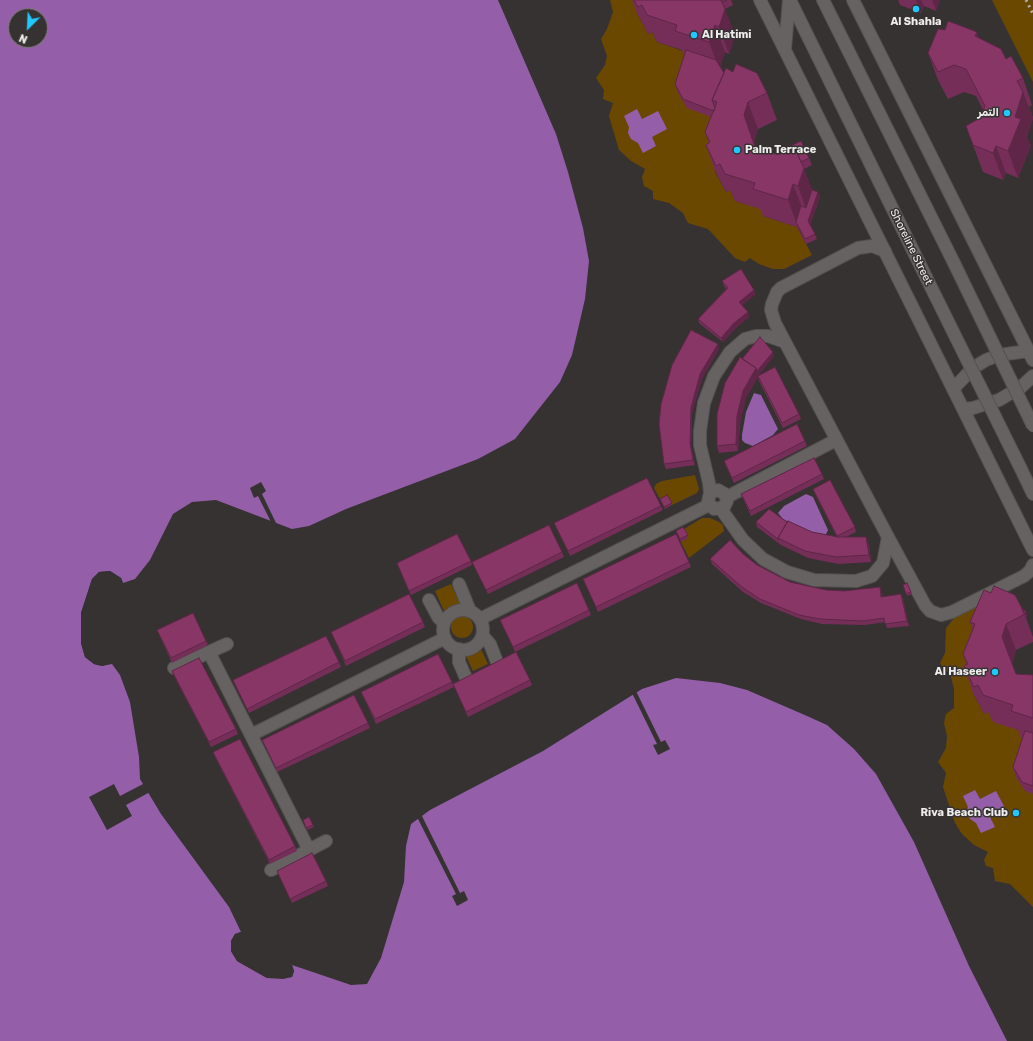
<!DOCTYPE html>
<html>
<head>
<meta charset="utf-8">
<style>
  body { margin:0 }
  #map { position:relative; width:1033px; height:1041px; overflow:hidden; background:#363232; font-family:Rubik,sans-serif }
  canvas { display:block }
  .north { position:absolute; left:8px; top:8px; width:40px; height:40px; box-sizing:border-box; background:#363232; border:1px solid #807d7d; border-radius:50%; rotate:204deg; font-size:11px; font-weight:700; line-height:16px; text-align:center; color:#efeded }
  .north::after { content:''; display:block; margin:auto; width:14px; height:18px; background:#20c9fd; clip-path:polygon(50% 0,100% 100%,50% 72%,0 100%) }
</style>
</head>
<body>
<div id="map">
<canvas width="1033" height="1041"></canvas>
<div class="north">N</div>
</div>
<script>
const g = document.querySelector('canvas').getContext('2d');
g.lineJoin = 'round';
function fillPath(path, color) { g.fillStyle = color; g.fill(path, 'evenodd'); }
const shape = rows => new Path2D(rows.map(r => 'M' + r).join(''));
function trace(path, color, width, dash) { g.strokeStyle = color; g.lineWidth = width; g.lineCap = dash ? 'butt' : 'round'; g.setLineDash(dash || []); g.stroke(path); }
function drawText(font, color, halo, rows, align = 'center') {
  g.font = font + ' Rubik,"Noto Naskh Arabic",sans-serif'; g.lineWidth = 3; g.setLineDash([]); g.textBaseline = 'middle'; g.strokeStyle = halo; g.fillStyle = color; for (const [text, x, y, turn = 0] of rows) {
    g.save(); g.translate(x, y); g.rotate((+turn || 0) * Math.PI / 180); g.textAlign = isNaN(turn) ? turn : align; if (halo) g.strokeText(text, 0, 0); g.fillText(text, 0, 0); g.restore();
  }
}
fillPath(shape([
  [610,0,636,0,637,13,648,34,652,32,657,42,686,52,724,122,715,172,726,192,730,190,735,201,765,210,763,216,797,227,812,255,784,269,773,269,759,264,750,258,745,262,735,258,708,229,688,223,683,213,669,203,653,199,653,191,644,186,642,177,645,169,631,161,619,150,609,116,613,103,603,99,604,90,596,78,605,65,607,56,601,39,607,29,613,12],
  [992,0,1033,0,1033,82],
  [695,475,699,489,697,493,672,505,668,497,661,501,654,488,656,484,662,481],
  [702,518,710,518,719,522,723,525,724,531,689,558,681,542,688,537,684,529],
  [451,584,460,603,444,611,435,591],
  [984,599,973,693,984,714,988,712,1023,732,1028,740,1033,794,1033,907,1010,884,995,881,993,868,986,866,984,860,988,852,974,845,962,834,955,823,943,787,946,773,938,762,946,748,947,736,944,723,946,714,954,708,954,689,950,673,945,671,940,663,945,653,946,628,959,612],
  '451 627a11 11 0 1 1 22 0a11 11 0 1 1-22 0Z',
  [479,645,488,664,473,671,464,652]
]), '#6b4800');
fillPath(shape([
  [0,0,498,0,556,134,568,172,583,228,589,261,585,299,572,355,560,382,515,439,478,459,346,509,309,526,292,529,216,500,192,502,173,514,150,560,135,579,123,583,121,578,110,571,99,572,92,579,81,613,81,643,85,657,94,664,102,666,112,664,120,675,130,702,139,757,140,779,161,814,229,907,241,932,235,934,231,941,231,951,237,961,267,978,292,977,294,971,292,965,351,985,367,984,381,958,404,882,406,846,411,824,430,810,543,751,642,689,676,678,720,683,747,690,807,716,827,725,854,749,876,774,914,842,969,966,1007,1041,0,1041],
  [16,16,40,16,40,40,16,40],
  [637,109,642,119,658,111,667,129,652,137,656,146,643,153,638,143,631,139,628,133,629,127,624,116],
  [754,393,761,395,778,429,773,435,753,446,745,443,742,440,742,435,746,412],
  [806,494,813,497,828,530,825,536,822,537,797,527,783,519,778,513,784,506],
  [975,790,980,799,996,791,1006,810,990,817,995,827,981,833,976,823,970,819,967,813,968,807,963,796]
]), '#945ea9');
fillPath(shape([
  [261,482,266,491,262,494,278,527,272,524,258,496,254,498,250,488],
  [110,571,121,578,123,583,110,573,100,574,93,580,83,613,83,643,87,656,95,662,102,664,113,662,102,666,94,664,85,657,81,643,81,613,92,579,99,572],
  [636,691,661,742,665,740,670,749,658,755,653,745,657,744,632,693],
  [145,783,150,792,126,805,132,816,107,830,89,797,114,784,120,796],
  [421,814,460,893,464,891,468,900,457,906,452,896,456,894,417,817],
  [241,932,243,933,236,935,233,941,233,950,238,959,268,976,283,977,290,976,292,971,290,965,292,965,294,971,292,977,283,979,267,978,237,961,231,951,231,941,235,934]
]), '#363232');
const minor = shape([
  [885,251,872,246,858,248,781,288,777,292,772,304,771,310,775,323,888,537,925,605,930,611,941,615,952,612,1024,576,1030,571,1033,565],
  [710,493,718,490,725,494,727,501,724,507,714,509,708,502,710,493,709,483,700,445,700,431,704,403,714,376,730,352,745,339,756,336,768,336,785,342],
  [727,497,836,440],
  [721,509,743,540,763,559,787,572,814,580,856,581,872,576,883,563,888,537],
  [459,584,470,611],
  [429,600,438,617,444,623],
  '443 630a20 20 0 1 1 40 0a20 20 0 1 1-40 0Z',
  [480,619,709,505],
  [483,636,490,644,497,662],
  [459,649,459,662,466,678],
  [209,652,309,850],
  [174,668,227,644],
  [251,735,445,638],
  [271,870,326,841]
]);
const tertiary = shape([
  [760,0,1033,550],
  [853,0,1033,360],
  [953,389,973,368,986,360,999,355,1028,351],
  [963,409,973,408,999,400,1021,387,1033,376]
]);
const secondary = shape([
  [790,0,926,277],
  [823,0,954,263],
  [785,49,789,0],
  [1021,469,1033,494]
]);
trace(minor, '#545151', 14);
trace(tertiary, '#545151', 14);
trace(secondary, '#545151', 14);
trace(minor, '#666262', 12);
trace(tertiary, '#666262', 12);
trace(secondary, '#666262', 12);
trace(shape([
  [1026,0,1033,14]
]), '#b3b0b0', 3, [2, 4]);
const secondaryBridge = shape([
  [954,263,1033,426],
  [926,277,1021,469]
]);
trace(secondaryBridge, '#545151', 14, []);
trace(secondaryBridge, '#666262', 12);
fillPath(shape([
  [632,0,731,0,733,5,725,9,735,35,729,54,725,52,720,66,724,73,767,93,777,120,758,129,754,142,758,153,809,158,812,165,804,169,812,190,818,192,820,197,810,225,817,239,806,244,797,227,763,216,760,209,735,201,730,190,726,192,715,171,706,145,709,143,705,132,711,117,687,108,678,93,675,84,684,57,682,50,657,42,652,32,648,34,637,13],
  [898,0,940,0,936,11,924,6,921,13,900,5],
  [979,38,1006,59,1023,78,1032,105,1029,107,1033,118,1027,137,1031,146,1018,178,1006,173,1003,180,983,172,966,126,980,118,983,110,976,96,964,92,948,99,938,80,928,53],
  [722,281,754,290,755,295,742,305,748,312,749,317,736,328,723,342,699,323,698,319,726,289,724,286],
  [719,349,702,379,692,413,691,447,695,465,666,469,664,464,659,424],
  [774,356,758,376,799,414,801,419,783,428,759,381,758,377,746,398,740,423,738,451,719,453,717,446,742,359],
  [805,441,807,446,734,483,726,466,724,461],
  [822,474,824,479,751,516,741,494],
  [813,489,855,527,856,532,846,537,869,544,871,562,839,564,808,558,781,545,757,527,756,522,787,522,812,532,837,537,815,494],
  [660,499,672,503,672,505,665,509],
  [661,506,663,510,570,556,554,523],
  [676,531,688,535,688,538,681,542],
  [562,552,564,557,488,594,472,562],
  [743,554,757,565,790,582,826,590,844,591,882,592,882,597,903,598,909,626,887,628,885,622,865,625,822,624,801,619,761,603,743,592,712,564,710,559],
  [471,561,472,565,411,595,397,563],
  [689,562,691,567,598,612,583,579],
  [907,583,912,594,907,596,903,585],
  [1022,609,1027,615,1026,618,1033,637,1033,642,1016,650,1012,664,1016,674,1033,675,1033,794,1025,791,1016,777,1013,767,1022,738,1021,738,1018,730,993,722,988,712,984,714,973,693,964,666,967,665,963,654,973,629,970,622],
  [589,610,591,615,515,652,500,620],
  [423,622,425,627,346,666,331,632],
  [157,630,206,641,208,645,172,663],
  [339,662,341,667,249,713,235,685,233,680],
  [172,671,236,729,238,734,211,747,174,676],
  [530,680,532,685,468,717,453,684],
  [452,682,454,687,376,724,361,692],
  [368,723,370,728,277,772,262,740],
  [213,752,295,846,297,851,270,864,215,757],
  [309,817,314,827,307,830,303,820],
  [277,871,326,881,328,886,292,903]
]), '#752e58');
fillPath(shape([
  [916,0,921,0,924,6,921,13],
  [932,0,940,0,936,11],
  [725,9,735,35,729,54,719,27],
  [715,25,725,52,719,69,709,42],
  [977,32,987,59,975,36],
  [1023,92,1033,118,1027,137,1031,146,1018,178,1008,151,1015,117],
  [748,102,758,129,754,142,767,179,744,115],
  [996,146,1006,173,1003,180,993,153],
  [804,168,814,195,807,212,798,186],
  [793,184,803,211,796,222,788,200],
  [818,192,820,197,810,226,808,221],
  [754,290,755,295,741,306,739,302],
  [748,312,749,317,736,328,723,342,721,338,734,323],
  [718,344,719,349,702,379,692,413,691,447,695,465,693,460,690,443,691,408,700,374],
  [773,352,774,356,759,375,746,398,740,423,738,451,736,444,737,416,743,391,756,368],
  [866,537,869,544,871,562,869,555],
  [880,587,882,592,883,602,881,597],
  [901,594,903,598,909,626,907,621],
  [1026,611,1027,615,1026,618,1025,614,1024,615],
  [1006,624,1016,650,1012,664,1002,637]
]), '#5f2647');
const building = shape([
  [634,0,721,0,725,9,719,27,715,25,709,42,675,31,677,25,647,15,642,5,638,7,634,0],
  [721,0,727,0,722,2,721,0],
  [948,21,977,32,975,36,1001,49,1006,59,1011,56,1023,78,1017,81,1023,92,1015,117,1021,119,1008,151,996,146,993,153,973,145,966,126,980,118,985,106,966,69,954,65,938,72,928,53,938,29,945,30,948,21],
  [686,50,716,60,724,73,712,100,715,108,714,111,683,99,675,84,686,50],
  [736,64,757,73,767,93,748,102,744,115,757,153,780,154,794,147,804,168,798,186,793,184,788,200,753,189,755,183,725,174,720,164,716,166,706,145,710,142,705,132,717,102,712,100,726,68,733,72,736,64],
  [801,141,809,158,801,162,794,147,786,151,784,149,801,141],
  [812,190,818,192,808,221,815,234,805,239,796,222,801,206,806,208,812,190],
  [741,269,754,290,739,302,748,312,734,323,721,338,698,319,728,288,722,281,741,269],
  [691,330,718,344,700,374,691,408,690,443,693,460,664,464,659,424,661,404,672,365,691,330],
  [760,337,773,352,757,371,756,368,742,359,760,337],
  [740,357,756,368,743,391,737,416,736,444,717,446,717,414,725,383,740,357],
  [775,367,799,414,782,423,758,376,775,367],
  [797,424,805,441,732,478,724,461,797,424],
  [814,458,822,474,750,511,741,494,814,458],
  [647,478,661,506,568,551,554,523,647,478],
  [830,480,855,527,837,536,813,489,830,480],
  [667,495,672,503,664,507,660,499,667,495],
  [769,509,787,522,778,538,779,540,756,522,769,509],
  [788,521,812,532,838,537,866,537,869,555,836,557,805,551,778,538,788,521],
  [549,525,562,552,486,590,472,562,549,525],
  [683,527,688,535,680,539,676,531,683,527],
  [457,534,471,561,409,591,397,563,457,534],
  [676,534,689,562,596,607,583,579,676,534],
  [730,540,743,554,757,565,790,582,826,590,844,591,880,587,881,597,901,594,907,621,885,624,884,618,863,621,820,619,799,615,760,599,742,587,710,559,730,540],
  [577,583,589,610,513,647,500,620,577,583],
  [907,583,911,592,906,594,903,585,907,583],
  [994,586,1015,595,1025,614,1006,624,1002,637,1016,674,1033,675,1033,718,1011,711,1013,705,983,695,978,685,974,687,964,666,968,664,963,654,975,624,970,622,984,590,991,593,994,586],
  [409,594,423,622,345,661,331,632,409,594],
  [1022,609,1026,611,1024,614,1022,609],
  [193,613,206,641,171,658,157,630,193,613],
  [326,636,339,662,247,709,233,680,326,636],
  [516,652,530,680,466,712,453,684,516,652],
  [438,654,452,682,375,719,361,692,438,654],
  [199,658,236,729,209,742,172,671,199,658],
  [354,695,368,723,276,768,262,740,354,695],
  [1025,731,1033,733,1033,786,1022,782,1013,767,1025,731],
  [240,739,295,846,269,860,213,752,240,739],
  [309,817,313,825,306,828,303,820,309,817],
  [312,853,326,881,290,899,277,871,312,853]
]);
fillPath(building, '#883666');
trace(building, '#5f2647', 1);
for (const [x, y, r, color] of [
  [916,9,4,"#20c9fd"],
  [694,35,4,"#20c9fd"],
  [1007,113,4,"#20c9fd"],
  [737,150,4,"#20c9fd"],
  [995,672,4,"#20c9fd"],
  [1016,813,4,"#20c9fd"]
]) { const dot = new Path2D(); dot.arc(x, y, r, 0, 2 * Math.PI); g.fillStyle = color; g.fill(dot); trace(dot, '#363232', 1.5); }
drawText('bold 11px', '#efeded', '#363232', [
  ["Al Shahla",916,22,"center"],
  ["Al Hatimi",702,35,"left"],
  ["التمر",999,113],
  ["Palm Terrace",745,150,"left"],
  ["Al Haseer",987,672],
  ["Riva Beach Club",1008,813]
], 'right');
drawText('11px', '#efeded', '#363232', [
  ["Shoreline Street",911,247,64]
]);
</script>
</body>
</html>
